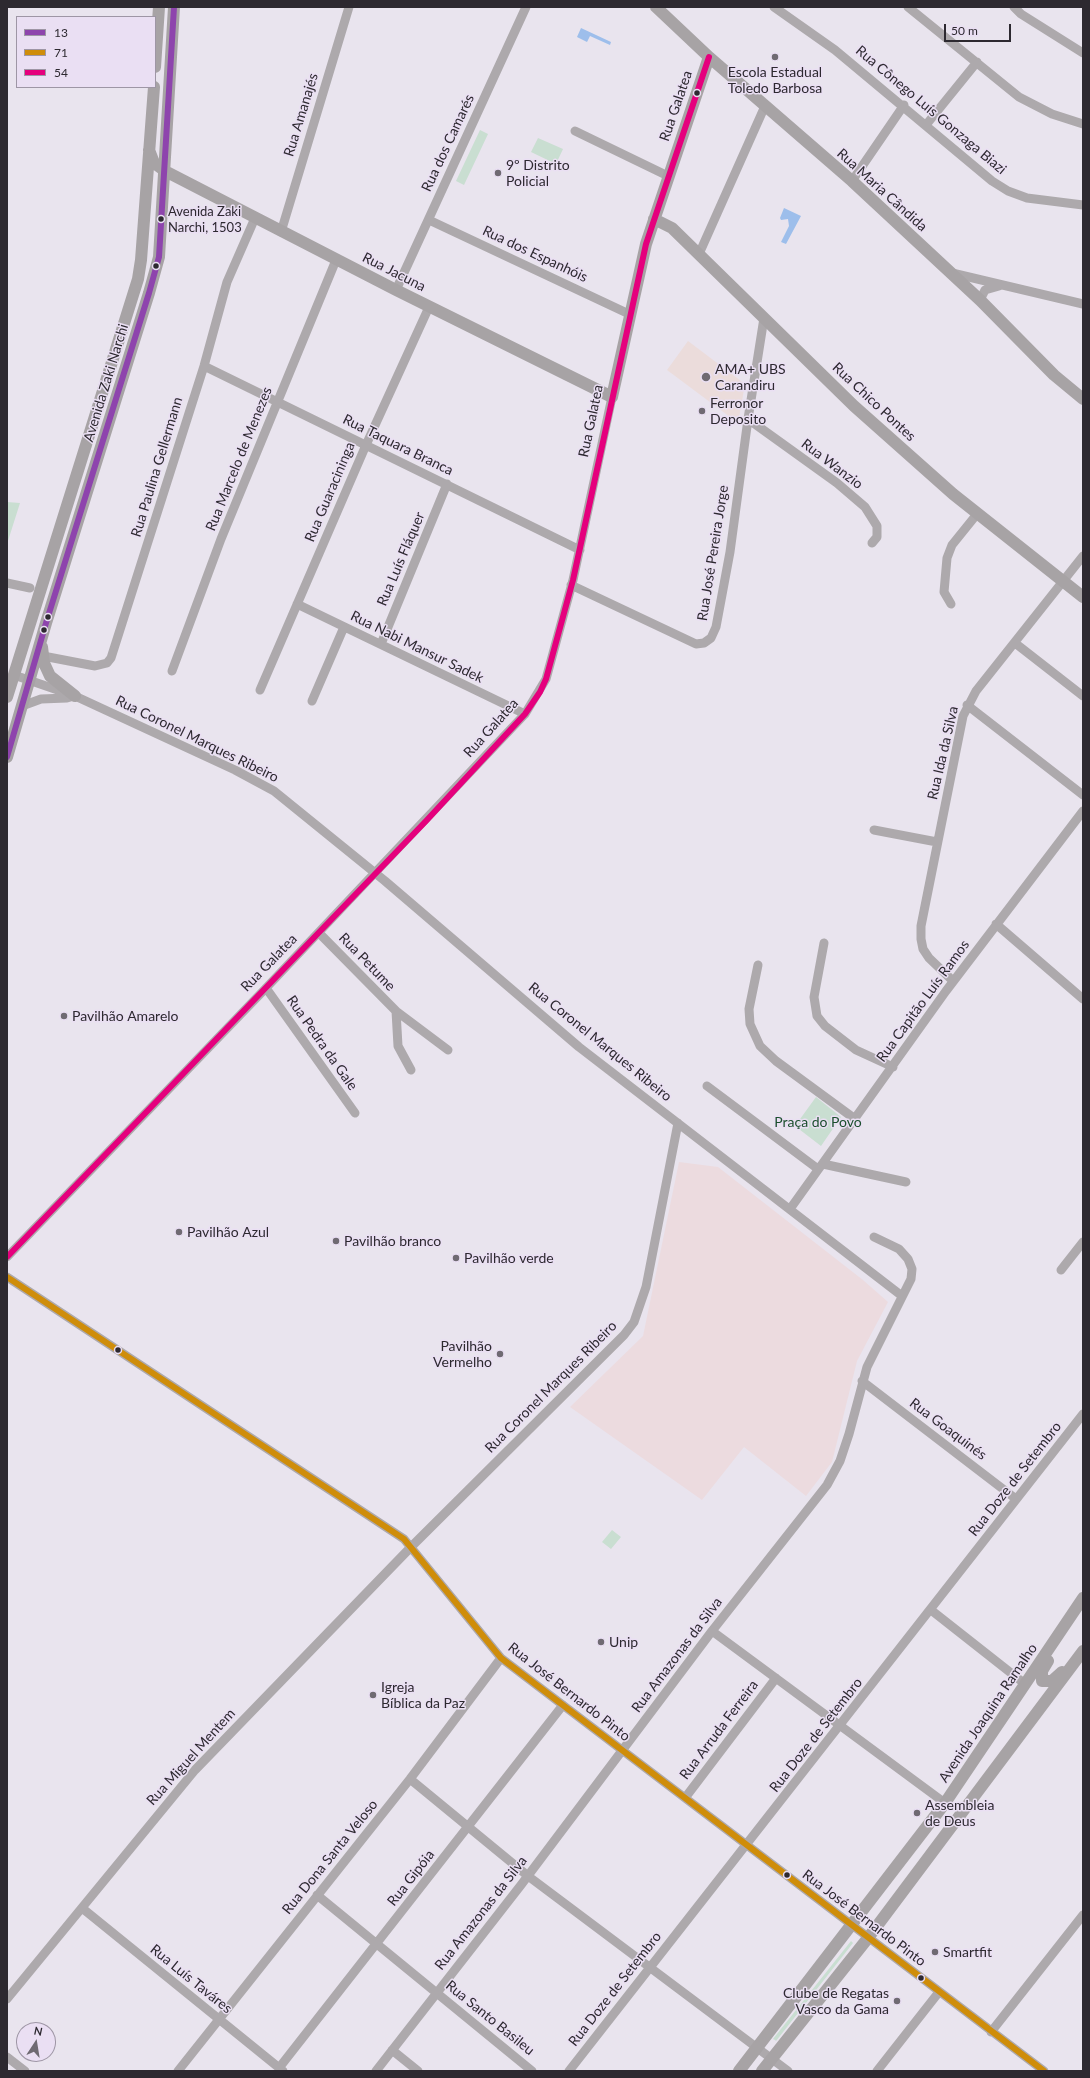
<!DOCTYPE html>
<html>
<head>
<meta charset="utf-8">
<style>
  body { margin:0 }
  #map { position:relative; width:1090px; height:2078px; overflow:hidden; background:#e9e4ee; font-family:Lato,sans-serif }
  canvas { display:block }
  .frame { position:absolute; inset:0; border:8px solid #2d2930; pointer-events:none }
  .legend { position:absolute; left:16px; top:16px; width:140px; height:72px; box-sizing:border-box; background:#eadff3; border:1px solid #9e96a5; margin:0; padding:5px 7px; list-style:none; font-size:12px; color:#2d2930 }
  .legend li { display:flex; align-items:center; gap:8px; height:20px }
  .legend b { width:20px; border:1px solid #9e96a5 }
  .north { position:absolute; left:16px; top:2022px; width:40px; height:40px; box-sizing:border-box; background:#eadff3; border:1px solid #9e96a5; border-radius:50%; rotate:12deg; font-size:11px; font-weight:700; line-height:16px; text-align:center; color:#2d2930 }
  .north::after { content:''; display:block; margin:auto; width:14px; height:18px; background:#6f6a72; clip-path:polygon(50% 0,100% 100%,50% 72%,0 100%) }
  .scale { position:absolute; left:944px; top:24px; width:67px; height:18px; box-sizing:border-box; border:2px solid #2d2930; border-top:0; padding-left:5px; font-size:12px; line-height:14px; white-space:nowrap; color:#2d2930; -webkit-text-stroke:3px #eadff3; paint-order:stroke }
</style>
</head>
<body>
<div id="map">
<canvas width="1090" height="2078"></canvas>
<div class="frame"></div>
<ul class="legend">
<li><b style="height:5px;background:#8e44ad"></b>13</li>
<li><b style="height:5px;background:#cf8d0a"></b>71</li>
<li><b style="height:5px;background:#e5007d"></b>54</li>
</ul>
<div class="north">N</div>
<div class="scale">50 m</div>
</div>
<script>
const g = document.querySelector('canvas').getContext('2d');
g.lineJoin = 'round';
function fillPath(path, color) { g.fillStyle = color; g.fill(path, 'evenodd'); }
const shape = rows => new Path2D(rows.map(r => 'M' + r).join(''));
function trace(path, color, width, dash) { g.strokeStyle = color; g.lineWidth = width; g.lineCap = dash ? 'butt' : 'round'; g.setLineDash(dash || []); g.stroke(path); }
function drawText(font, color, halo, rows, align = 'center') {
  g.font = font + ' Lato,sans-serif'; g.lineWidth = 3; g.setLineDash([]); g.textBaseline = 'middle'; g.strokeStyle = halo; g.fillStyle = color; for (const [text, x, y, turn = 0] of rows) {
    g.save(); g.translate(x, y); g.rotate((+turn || 0) * Math.PI / 180); g.textAlign = isNaN(turn) ? turn : align; if (halo) g.strokeText(text, 0, 0); g.fillText(text, 0, 0); g.restore();
  }
}
fillPath(shape([
  [679,1162,718,1167,863,1280,888,1302,857,1361,832,1462,806,1496,744,1447,702,1500,570,1407,643,1336]
]), '#ecdbdf');
fillPath(shape([
  [688,341,745,384,738,423,667,370]
]), '#ebdcdb');
fillPath(shape([
  [480,130,488,134,464,185,456,181],
  [538,138,563,149,556,164,531,152],
  [7,502,20,503,7,544],
  [816,1097,841,1117,821,1146,795,1126],
  [612,1530,621,1537,611,1549,602,1542],
  [851,1941,853,1943,776,2041,775,2040,773,2039]
]), '#c9ded1');
fillPath(shape([
  [581,28,611,42,610,45,590,36,587,42,577,37],
  [784,208,801,216,786,244,781,242,789,226,788,219,781,220,780,218]
]), '#9dbeeb');
trace(shape([
  [774,7,835,50,992,181,1008,191,1027,198,1083,205],
  [908,7,1019,97,1052,114,1083,124],
  [1014,7,1021,14,1083,53],
  [926,125,977,62],
  [575,131,668,176],
  [852,181,904,105],
  [429,220,629,314],
  [281,232,349,7],
  [699,254,765,106],
  [952,273,1083,304],
  [396,290,526,7],
  [980,300,985,290,999,286],
  [204,366,580,550],
  [748,419,837,483,865,507,877,526,877,537,872,543],
  [7,583,30,588],
  [571,585,696,644,704,643,711,638,716,627,730,552,748,419,764,318],
  [297,604,525,714],
  [951,604,944,592,947,558,952,545,977,514],
  [1015,643,1083,696],
  [381,644,447,484],
  [43,656,95,666,107,663,111,658,204,366,227,282,255,218],
  [172,671,221,539,336,260],
  [14,675,75,696,235,770,274,791,385,881,579,1047,902,1296],
  [260,690,366,445,429,307],
  [312,701,344,627],
  [967,705,1083,795],
  [22,706,41,699,67,698,74,696],
  [874,830,937,842],
  [996,924,1083,999],
  [319,933,396,1011,398,1046,411,1070],
  [824,943,814,997,817,1016,825,1026,856,1050,893,1067],
  [758,965,749,1009,750,1024,760,1046,776,1061,855,1119],
  [953,981,929,958,923,949,921,939,921,926,963,716,976,691,1083,556],
  [266,988,355,1113],
  [396,1011,448,1050],
  [707,1086,818,1169],
  [823,1164,906,1182],
  [790,1209,946,991,1083,811],
  [7,1257,266,988,525,714,546,679,573,580,612,397],
  [1061,1270,1083,1242],
  [7,1277,404,1539,501,1658,1044,2071],
  [862,1381,1016,1499],
  [931,1610,1025,1684],
  [712,1631,945,1803],
  [410,1779,528,1876,788,2071],
  [685,1798,776,1678],
  [317,1895,532,2071],
  [82,1908,283,2071],
  [7,1999,195,1770,411,1547,624,1335,634,1322,646,1287,678,1123],
  [991,2032,1083,1915],
  [392,2050,418,2071],
  [7,2057,25,2071],
  [279,2068,563,1705],
  [178,2071,410,1779,501,1658],
  [376,2071,521,1885,712,1631,827,1485,840,1461,849,1434,867,1367,911,1279,912,1269,908,1259,899,1249,874,1237],
  [569,2071,1083,1414],
  [877,2071,939,1992]
]), '#ada9ac', 9);
trace(shape([
  [656,7,709,57,852,181,980,300,1054,375,1083,399],
  [155,67,159,7],
  [149,150,154,163,165,171,396,290,612,397,646,244,709,57],
  [654,219,672,228,854,406,953,494,1083,597],
  [42,647,44,663,50,676,75,696],
  [7,697,138,279,141,260,154,87],
  [7,757,46,623,149,293,159,257,174,7],
  [1048,1661,1042,1671,1042,1681,1052,1681,1062,1672],
  [739,2071,945,1803,1083,1598],
  [762,2071,868,1938,1083,1651]
]), '#a7a3a5', 12);
trace(shape([
  [7,757,46,623,149,293,159,257,174,7]
]), '#8e44ad', 6);
trace(shape([
  [7,1277,404,1539,501,1658,1044,2071]
]), '#cf8d0a', 6);
trace(shape([
  [7,1257,426,821,525,714,540,692,546,679,573,580,646,244,709,57]
]), '#e5007d', 6);
for (const [x, y, r, color] of [
  [775,57,4,"#6f6a72"],
  [697,93,3.5,"#2d2930"],
  [498,173,4,"#6f6a72"],
  [161,219,3.5,"#2d2930"],
  [156,266,3.5,"#2d2930"],
  [706,377,5,"#6f6a72"],
  [702,411,4,"#6f6a72"],
  [48,617,3.5,"#2d2930"],
  [44,630,3.5,"#2d2930"],
  [64,1016,4,"#6f6a72"],
  [179,1232,4,"#6f6a72"],
  [336,1241,4,"#6f6a72"],
  [456,1258,4,"#6f6a72"],
  [118,1350,3.5,"#2d2930"],
  [500,1354,4,"#6f6a72"],
  [601,1642,4,"#6f6a72"],
  [373,1695,4,"#6f6a72"],
  [917,1813,4,"#6f6a72"],
  [787,1875,3.5,"#2d2930"],
  [935,1952,4,"#6f6a72"],
  [921,1978,3.5,"#2d2930"],
  [897,2001,4,"#6f6a72"]
]) { const dot = new Path2D(); dot.arc(x, y, r, 0, 2 * Math.PI); g.fillStyle = color; g.fill(dot); trace(dot, '#eadff3', 1.5); }
drawText('13px', '#2d2930', '#eadff3', [
  ["Avenida Zaki",168,212],
  ["Narchi, 1503",168,228]
], 'left');
drawText('14px', '#2d2930', '#eadff3', [
  ["Escola Estadual",775,72,"center"],
  ["Toledo Barbosa",775,88,"center"],
  ["9º Distrito",506,165],
  ["Policial",506,181],
  ["AMA+ UBS",715,369],
  ["Carandiru",715,385],
  ["Ferronor",710,403],
  ["Deposito",710,419],
  ["Pavilhão Amarelo",72,1016],
  ["Pavilhão Azul",187,1232],
  ["Pavilhão branco",344,1241],
  ["Pavilhão verde",464,1258],
  ["Pavilhão",492,1346,"right"],
  ["Vermelho",492,1362,"right"],
  ["Unip",609,1642],
  ["Igreja",381,1687],
  ["Bíblica da Paz",381,1703],
  ["Assembleia",925,1805],
  ["de Deus",925,1821],
  ["Smartfit",943,1952],
  ["Clube de Regatas",889,1993,"right"],
  ["Vasco da Gama",889,2009,"right"]
], 'left');
drawText('14px', '#2d2930', '#eadff3', [
  ["Rua Galatea",676,106,-71],
  ["Rua Cônego Luís Gonzaga Biazi",931,110,40],
  ["Rua Amanajés",301,115,-73],
  ["Rua dos Camarés",448,143,-65],
  ["Rua Maria Cândida",882,190,42],
  ["Rua dos Espanhóis",535,254,25],
  ["Rua Jacuna",394,272,27],
  ["Avenida Zaki Narchi",106,383,-73],
  ["Rua Chico Pontes",874,402,43],
  ["Rua Galatea",591,421,-78],
  ["Rua Taquara Branca",398,445,26],
  ["Rua Marcelo de Menezes",239,459,-68],
  ["Rua Wanzio",832,464,37],
  ["Rua Paulina Gellermann",157,467,-73],
  ["Rua Guaracininga",330,492,-67],
  ["Rua José Pereira Jorge",713,553,-81],
  ["Rua Luís Fláquer",401,559,-67],
  ["Rua Nabi Mansur Sadek",417,647,26],
  ["Rua Galatea",491,728,-48],
  ["Rua Coronel Marques Ribeiro",197,739,26],
  ["Rua Ida da Silva",943,753,-77],
  ["Rua Petume",367,962,46],
  ["Rua Galatea",269,963,-46],
  ["Rua Capitão Luís Ramos",923,1001,-54],
  ["Rua Coronel Marques Ribeiro",600,1042,39],
  ["Rua Pedra da Gale",322,1043,55],
  ["Rua Coronel Marques Ribeiro",551,1387,-45],
  ["Rua Goaquinés",948,1429,37],
  ["Rua Doze de Setembro",1015,1479,-52],
  ["Rua Amazonas da Silva",677,1655,-53],
  ["Rua José Bernardo Pinto",569,1692,38],
  ["Avenida Joaquina Ramalho",988,1713,-56],
  ["Rua Arruda Ferreira",719,1730,-53],
  ["Rua Doze de Setembro",816,1735,-52],
  ["Rua Miguel Mentem",191,1757,-48],
  ["Rua Dona Santa Veloso",330,1857,-51],
  ["Rua Gipóia",411,1878,-52],
  ["Rua Amazonas da Silva",481,1913,-52],
  ["Rua José Bernardo Pinto",864,1918,37],
  ["Rua Luís Taváres",191,1979,39],
  ["Rua Doze de Setembro",615,1989,-52],
  ["Rua Santo Basileu",490,2018,39]
]);
drawText('14px', '#1b4f2d', '#eadff3', [
  ["Praça do Povo",818,1122]
]);
</script>
</body>
</html>
